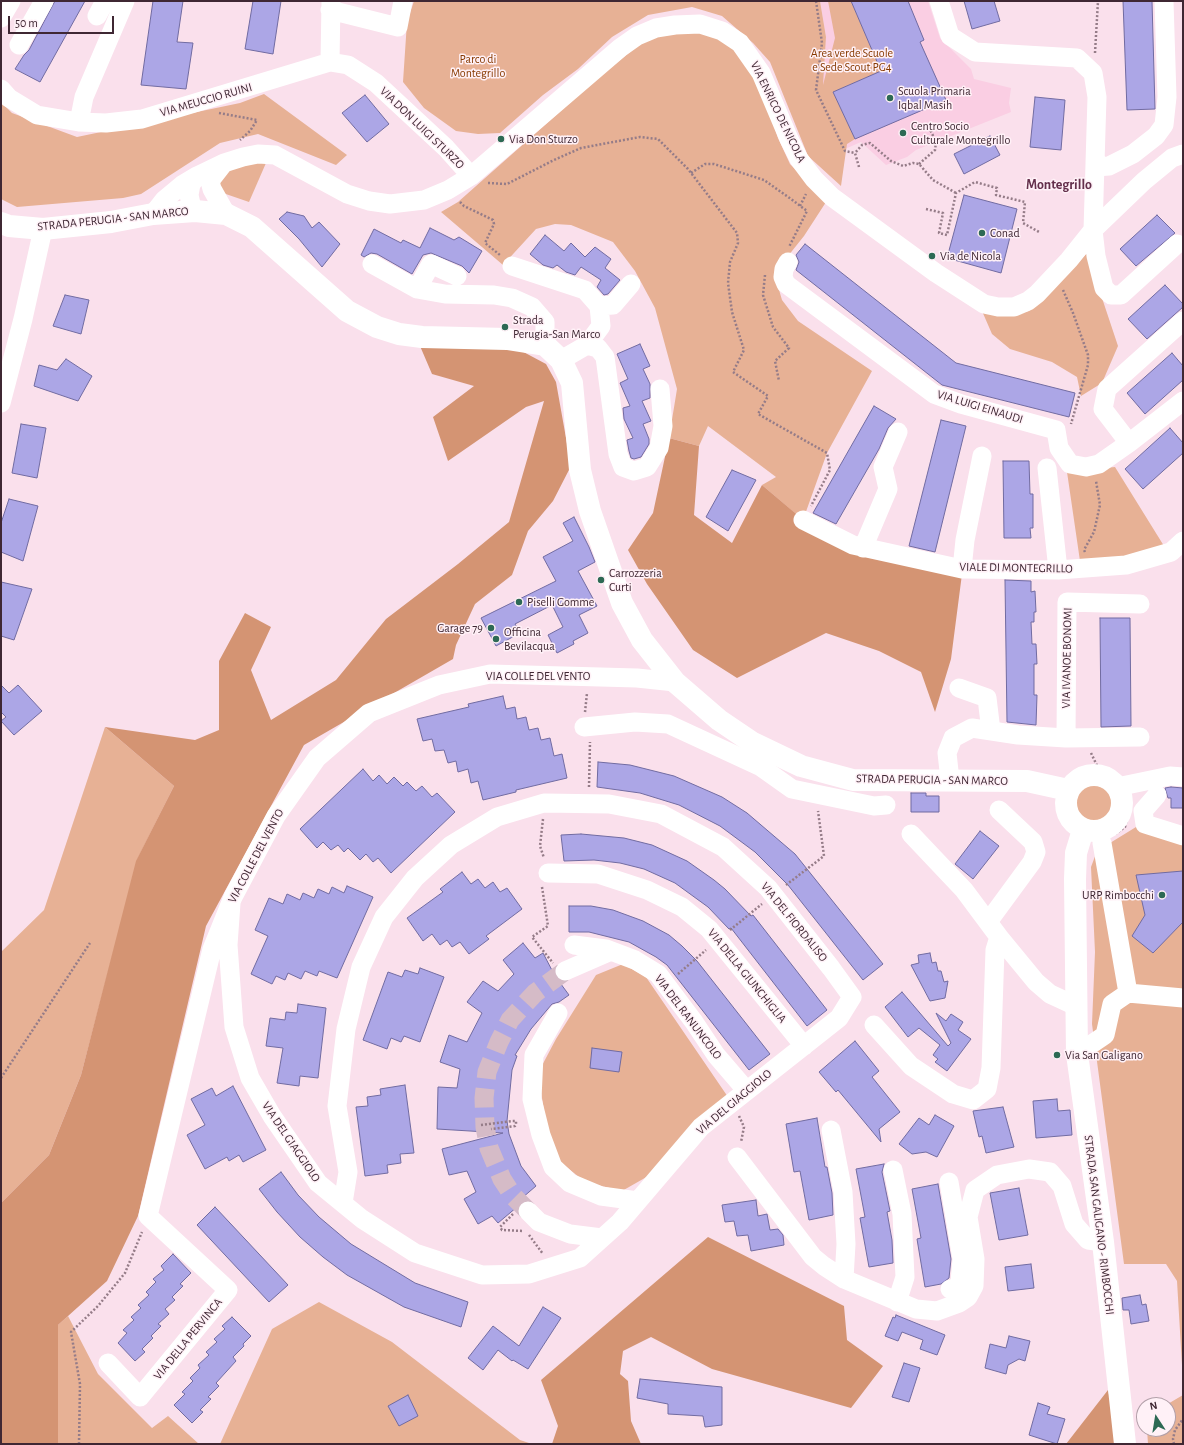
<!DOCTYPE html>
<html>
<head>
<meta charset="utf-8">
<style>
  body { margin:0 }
  #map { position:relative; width:1184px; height:1445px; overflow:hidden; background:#fae0ec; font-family:"Alegreya Sans",sans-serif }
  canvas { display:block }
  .frame { position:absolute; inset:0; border:2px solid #3f2733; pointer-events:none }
  .north { position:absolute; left:1136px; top:1397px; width:40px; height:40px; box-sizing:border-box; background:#fff1f7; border:1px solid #b2a0a9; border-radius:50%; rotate:348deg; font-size:11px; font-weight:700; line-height:16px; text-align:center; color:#3f2733 }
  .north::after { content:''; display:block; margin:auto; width:14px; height:18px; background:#2d6954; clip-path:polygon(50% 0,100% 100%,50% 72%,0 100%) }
  .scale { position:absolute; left:8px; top:16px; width:106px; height:18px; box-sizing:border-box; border:2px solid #3f2733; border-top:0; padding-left:5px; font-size:12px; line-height:14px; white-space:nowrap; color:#3f2733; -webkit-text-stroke:3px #fff1f7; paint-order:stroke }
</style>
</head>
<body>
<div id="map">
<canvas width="1184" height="1445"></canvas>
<div class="frame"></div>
<div class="north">N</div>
<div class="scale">50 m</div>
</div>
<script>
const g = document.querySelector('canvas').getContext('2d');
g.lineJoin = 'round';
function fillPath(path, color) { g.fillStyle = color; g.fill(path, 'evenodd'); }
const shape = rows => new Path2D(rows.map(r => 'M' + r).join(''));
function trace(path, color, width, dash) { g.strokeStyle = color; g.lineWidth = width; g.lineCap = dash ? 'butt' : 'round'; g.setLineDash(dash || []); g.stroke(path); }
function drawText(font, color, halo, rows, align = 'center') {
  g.font = font + ' "Alegreya Sans",sans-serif'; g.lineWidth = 3; g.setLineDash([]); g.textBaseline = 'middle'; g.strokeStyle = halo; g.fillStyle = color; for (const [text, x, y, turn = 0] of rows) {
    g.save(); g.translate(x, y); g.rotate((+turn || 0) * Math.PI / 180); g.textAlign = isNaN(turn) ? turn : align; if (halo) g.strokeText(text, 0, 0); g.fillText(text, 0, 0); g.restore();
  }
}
fillPath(shape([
  [820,1,928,1,940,38,971,69,974,79,1011,88,1009,103,1011,112,916,150,907,157,886,165,861,142,845,149,847,143,822,88,826,37]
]), '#facee3');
fillPath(shape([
  [414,1,820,1,826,37,823,85,835,38,828,1,851,1,881,71,833,92,855,139,847,144,841,186,808,156,770,62,753,43,722,16,692,7,648,15,612,37,578,69,543,95,500,133,478,134,456,131,424,108,403,82,407,22],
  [696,30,721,38,740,52,764,94,778,138,790,164,818,192,828,199,804,236,780,266,777,283,782,300,798,321,872,371,827,453,803,520,762,485,776,477,708,426,699,446,669,438,677,389,655,308,635,271,613,242,571,225,555,224,536,229,503,265,441,212,458,202,599,77,640,44,665,33],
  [264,94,347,155,336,165,258,134,220,143,141,194,123,198,17,207,1,199,1,102,12,113,77,137,240,103],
  [248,162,266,163,249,202,220,192,219,181,228,168],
  [1087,253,1118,346,1102,383,1081,396,1077,377,1052,362,1010,349,992,334,982,311,1006,316,1029,311,1050,293],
  [1115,467,1164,546,1124,560,1080,561,1067,472],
  [105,727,174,786,138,858,81,1075,49,1155,1,1203,1,952,44,910],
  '1074 804a19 19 0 1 1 38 0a19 19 0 1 1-38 0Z',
  [1136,827,1183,840,1183,1382,1177,1281,1166,1264,1124,1264,1092,1024,1095,952,1091,867,1097,851],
  [623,964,646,977,728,1097,650,1175,622,1191,585,1182,558,1160,546,1123,538,1073,556,1039,596,975],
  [319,1302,392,1342,520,1440,532,1444,220,1444,272,1329],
  [68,1316,98,1374,152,1428,168,1416,199,1444,58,1444,58,1325],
  [1183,1395,1183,1444,1148,1444,1147,1429,1168,1429,1168,1405,1166,1405]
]), '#e7b195');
fillPath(shape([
  [420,346,516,348,546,364,556,382,571,466,553,501,528,531,512,575,475,604,456,645,453,659,304,745,206,926,138,1216,107,1281,58,1325,58,1444,1,1444,1,1203,49,1155,81,1075,136,861,174,786,105,727,195,740,219,730,219,661,245,613,271,627,251,670,271,720,336,680,386,619,458,564,509,522,544,401,526,407,448,461,433,417,474,386,432,374],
  [669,438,699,446,694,515,732,543,762,485,801,518,962,574,951,659,935,712,921,672,879,651,826,633,737,678,693,650,647,584,628,550,653,513],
  [708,1237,844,1306,847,1340,883,1366,851,1408,712,1369,651,1337,623,1351,620,1374,628,1381,631,1421,641,1444,552,1444,558,1426,541,1380],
  [1108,1390,1119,1444,1066,1444]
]), '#d49473');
const building = shape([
  [55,1,85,1,40,82,15,69,24,55,29,50,55,1],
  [153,1,183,1,177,42,193,43,186,89,141,85,153,1],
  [253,1,281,1,273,54,245,49,253,1],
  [851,1,908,1,924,40,920,42,946,100,855,139,833,92,881,71,851,1],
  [964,1,994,1,1000,21,972,29,964,1],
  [1123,1,1152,1,1155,109,1127,110,1123,1],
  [365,95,389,124,367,142,342,113,365,95],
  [1035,97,1065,100,1061,150,1030,147,1035,97],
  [990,136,1000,155,964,174,954,154,990,136],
  [964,195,1017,209,1001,273,947,258,964,195],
  [287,212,304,216,312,228,319,222,340,244,322,267,299,239,279,219,287,212],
  [1157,215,1175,233,1136,266,1120,249,1157,215],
  [430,228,454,240,459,237,482,251,469,273,462,266,431,253,423,255,412,274,377,254,371,253,364,257,361,255,374,229,401,243,403,240,420,248,430,228],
  [545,235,564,251,571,243,585,257,595,247,611,259,605,268,620,280,608,294,604,295,597,287,601,280,581,267,575,275,566,272,557,265,553,268,543,265,530,254,545,235],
  [805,244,956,363,1075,393,1069,417,942,385,796,270,799,262,796,255,805,244],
  [1165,285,1183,304,1183,307,1147,339,1128,319,1165,285],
  [65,295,89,300,81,334,53,326,65,295],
  [640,344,650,366,643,369,650,384,650,398,642,401,651,421,643,424,649,439,649,444,641,457,634,459,631,458,629,451,627,440,633,438,624,419,623,408,630,406,620,383,628,379,617,354,640,344],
  [1172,353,1183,366,1183,380,1145,414,1127,393,1172,353],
  [66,359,92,376,78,401,34,386,39,365,57,370,66,359],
  [874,406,896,419,888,428,879,449,836,524,813,513,874,406],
  [941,420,966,426,935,552,909,546,941,420],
  [21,424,46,428,37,478,12,473,21,424],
  [1170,428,1183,443,1183,453,1143,489,1125,469,1170,428],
  [1003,461,1029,461,1030,494,1033,494,1033,528,1030,528,1031,538,1004,538,1003,461],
  [732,470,756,480,728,531,706,517,732,470],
  [9,499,38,506,23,561,1,552,1,523,9,499],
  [574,517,589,547,595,562,578,571,597,606,579,615,588,633,573,641,574,644,557,653,548,635,563,627,552,605,515,624,520,633,496,646,481,618,556,581,543,557,573,541,563,523,574,517],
  [1005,580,1031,581,1031,592,1035,591,1036,612,1034,612,1034,622,1031,622,1032,644,1036,644,1037,664,1034,664,1034,695,1037,695,1036,725,1007,722,1005,580],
  [1,582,32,589,14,640,1,636,1,582],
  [1100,618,1130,618,1131,726,1101,727,1100,618],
  [1,685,9,693,18,685,42,711,14,735,1,721,6,717,1,712,1,685],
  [503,696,506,709,515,707,517,719,526,717,529,730,538,728,541,740,550,738,554,756,562,754,567,778,516,790,516,792,483,800,478,781,471,783,468,769,458,772,456,761,448,763,444,750,435,751,432,739,423,741,417,719,469,707,468,704,503,696],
  [598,762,630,765,674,776,722,797,747,813,795,854,883,964,863,980,788,885,755,852,720,826,679,805,640,793,597,787,598,762],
  [363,769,373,781,379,775,387,784,394,777,403,786,407,782,416,791,422,786,432,797,437,793,455,812,391,873,378,858,373,862,366,854,360,860,348,848,344,852,338,845,331,850,323,842,317,848,300,829,363,769],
  [1171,787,1183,788,1183,808,1171,808,1171,798,1168,798,1165,788,1171,787],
  [911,793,926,793,926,796,939,796,939,812,911,812,911,793],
  [980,831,999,846,973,879,955,864,980,831],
  [581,834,624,838,652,845,687,861,714,880,725,889,751,916,753,915,827,1010,807,1026,731,928,729,929,708,907,675,883,644,869,620,863,594,860,564,861,561,835,581,834],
  [1183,871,1183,922,1153,953,1132,936,1145,915,1136,875,1183,871],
  [462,872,471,884,478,879,485,888,493,882,500,892,507,888,522,909,486,936,489,939,469,954,460,942,452,947,447,940,440,945,432,934,423,941,407,918,443,892,440,889,462,872],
  [347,886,373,897,337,978,319,971,317,976,305,971,301,979,288,973,285,980,276,976,272,984,251,974,268,936,255,930,269,898,283,904,287,894,300,900,303,893,314,898,318,889,329,894,332,887,344,893,347,886],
  [569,906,591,906,613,910,643,921,669,935,682,946,697,961,770,1054,749,1070,667,965,656,957,629,942,589,932,569,932,569,906],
  [523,943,535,958,543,953,555,976,569,995,559,1002,552,1004,531,1029,515,1055,517,1056,512,1070,507,1121,509,1134,521,1166,536,1186,515,1204,517,1207,498,1223,492,1216,478,1224,464,1199,476,1192,467,1171,449,1175,442,1149,503,1133,437,1129,438,1087,457,1088,460,1069,440,1062,449,1035,467,1042,482,1013,467,1002,483,981,498,991,514,974,503,960,523,943],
  [930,953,932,963,936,962,938,971,941,971,944,982,948,981,945,998,930,1001,911,965,919,963,918,955,930,953],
  [420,968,444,977,420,1042,404,1036,401,1042,391,1038,387,1049,363,1040,388,972,402,977,405,970,418,974,420,968],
  [902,992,948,1046,951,1043,936,1013,946,1021,951,1014,963,1022,958,1030,971,1039,947,1071,935,1062,938,1059,933,1055,940,1045,919,1028,908,1037,885,1007,902,992],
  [298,1004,326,1008,318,1078,300,1076,299,1086,277,1083,283,1048,266,1046,270,1018,285,1020,286,1012,297,1013,298,1004],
  [855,1041,879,1071,872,1077,900,1112,879,1129,881,1142,838,1090,836,1092,819,1072,855,1041],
  [592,1048,622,1052,619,1072,590,1068,592,1048],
  [405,1085,414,1153,400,1154,401,1163,387,1165,388,1173,365,1176,356,1107,368,1106,367,1097,381,1095,380,1089,405,1085],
  [233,1086,266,1150,243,1162,239,1155,229,1161,227,1157,205,1169,187,1135,205,1125,191,1099,212,1088,216,1096,233,1086],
  [1057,1099,1058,1111,1070,1110,1072,1135,1036,1138,1033,1101,1057,1099],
  [1003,1107,1014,1147,986,1153,982,1136,979,1137,973,1111,1003,1107],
  [935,1115,954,1126,937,1157,926,1152,912,1154,899,1144,919,1118,929,1125,935,1115],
  [817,1118,825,1167,827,1167,832,1193,833,1215,809,1220,800,1171,794,1172,786,1124,817,1118],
  [884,1164,882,1172,890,1211,887,1212,892,1240,893,1263,869,1267,860,1218,865,1217,856,1169,884,1164],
  [281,1172,298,1195,319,1217,351,1244,415,1283,468,1302,461,1327,404,1307,347,1275,323,1257,300,1237,277,1212,259,1189,281,1172],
  [938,1184,951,1259,949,1278,941,1284,925,1287,917,1239,921,1238,912,1189,938,1184],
  [1019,1188,1028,1235,999,1240,990,1193,1019,1188],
  [756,1200,758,1216,767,1214,770,1230,778,1229,783,1235,784,1245,751,1251,748,1235,737,1236,734,1221,725,1222,722,1205,756,1200],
  [215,1207,288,1285,269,1302,197,1225,215,1207],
  [173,1254,191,1273,180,1284,183,1286,172,1297,175,1300,165,1309,169,1314,158,1324,161,1326,151,1336,153,1338,142,1349,145,1352,135,1361,118,1343,127,1333,123,1330,134,1320,131,1317,141,1308,138,1305,149,1295,146,1292,156,1282,153,1279,164,1270,161,1266,173,1254],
  [1031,1264,1034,1288,1008,1291,1005,1267,1031,1264],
  [1140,1295,1142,1305,1146,1304,1149,1321,1131,1324,1129,1310,1123,1310,1122,1298,1140,1295],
  [543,1307,561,1318,528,1369,513,1360,512,1361,498,1350,483,1370,468,1358,493,1326,519,1346,543,1307],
  [896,1315,945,1335,937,1355,920,1349,923,1340,902,1332,898,1341,885,1336,893,1317,895,1318,896,1315],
  [232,1317,251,1336,243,1344,244,1346,233,1357,236,1361,216,1383,219,1386,208,1397,211,1399,200,1410,203,1412,192,1423,174,1405,185,1394,182,1392,193,1381,190,1378,200,1368,198,1365,209,1355,206,1352,217,1342,214,1339,225,1329,222,1326,232,1317],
  [1009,1336,1030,1341,1025,1361,1019,1359,1008,1365,1006,1374,985,1368,990,1344,1006,1348,1009,1336],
  [904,1363,920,1368,909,1402,892,1397,904,1363],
  [640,1379,722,1387,722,1425,705,1427,703,1416,668,1414,668,1404,637,1398,640,1379],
  [408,1395,418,1416,399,1426,388,1406,408,1395],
  [1038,1403,1050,1407,1047,1414,1065,1419,1057,1444,1029,1435,1038,1403]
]);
fillPath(building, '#aca6e6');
trace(building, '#716ba1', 1);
trace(shape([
  [528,1211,513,1196,502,1179,489,1148,485,1127,484,1098,487,1072,499,1042,510,1020,535,993,565,971]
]), '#d5bbc7', 19, [19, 10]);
trace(shape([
  [816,1,822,43,816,90,845,151,855,153],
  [1095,53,1098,1],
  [219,113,257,120,250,131,240,140],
  [919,164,935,150,936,142,927,123],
  [859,167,855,153,862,145,870,143,891,161,903,166,913,163,919,164,933,180,956,193],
  [691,173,705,164,714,164,764,180,791,199,807,211,789,247],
  [488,183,507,184,554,160,581,148,640,137,658,139,688,169,737,233,738,243,730,262,728,283,732,312,744,350,733,372,768,396,758,414,827,453,830,470,811,506],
  [460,202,464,206,493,220,494,224,485,243,500,255],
  [800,206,806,194],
  [926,209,943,213,939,233,947,235,956,193,975,182,997,188,996,195,1025,202,1023,223,1039,232],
  [765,275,763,295,773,327,789,348,775,361,779,381],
  [1063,290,1073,313,1088,355,1088,365,1071,424],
  [1085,552,1084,550,1094,532,1100,505,1096,481],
  [585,712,587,693],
  [1091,753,1102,776],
  [589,787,590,742],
  [543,819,540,846,544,858],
  [1115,834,1125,827,1127,819],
  [786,885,824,856,818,811],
  [542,887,548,926,532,937,553,963],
  [730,930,762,904],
  [678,974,706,950],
  [1,1078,90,943],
  [739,1116,744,1127,741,1142],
  [481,1125,512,1121,516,1121,516,1124,515,1126,491,1129],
  [513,1214,500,1227,502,1230,524,1231],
  [529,1235,543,1254],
  [79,1444,80,1384,71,1332,98,1306,125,1273,142,1232],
  [1174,1444,1173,1439,1175,1430,1183,1419]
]), '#957c88', 2.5, [2, 2]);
trace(shape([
  [331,1,330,62,348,65,376,83,446,148,471,176],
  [939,1,950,36,975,52,1077,58,1093,73,1097,97,1093,230,1096,256,1104,288,1111,295,1121,295,1177,244],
  [330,10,398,27,403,1],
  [97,16,105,1],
  [1,18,11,1],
  [19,45,44,1],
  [1,89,9,98,37,115,79,122,106,123,142,119,330,62],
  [79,122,84,97,125,1],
  [224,163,210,181,212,189,226,214],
  [1096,167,1109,166,1133,154,1156,136,1164,125,1167,97,1164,1],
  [195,211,191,204,189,195,191,184,197,176,224,163,243,157,258,154,275,155,347,194,369,201,390,204,424,200,448,190,471,176,620,48,637,36,656,28,675,25,700,24,722,31,740,43,761,73,789,139,799,159,814,179,832,197,936,273,984,304,998,307,1014,307,1028,301,1037,294,1069,260,1093,230,1144,181,1172,158,1183,154],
  [153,214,164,200,182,185,197,176],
  [788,262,784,269,783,277,786,284,934,394,961,404,1056,430,1059,448,1070,464,1086,467,1099,464,1129,443,1183,401],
  [372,264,417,289,445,294,494,295,512,298,532,307,545,322,545,345],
  [512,266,585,290,599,306,601,326,587,345,561,360],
  [417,289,431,264,457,276],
  [599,306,613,305,631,284],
  [587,345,598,348,605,357,618,454,623,467,634,471,647,467,659,448,663,426,660,389],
  [1,403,23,319,43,229],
  [1129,443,1103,409,1107,389,1183,321],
  [1047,468,1058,570],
  [803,520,853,545,962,569,1058,570,1126,565,1171,552,1183,541],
  [863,548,888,489,883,467,898,432],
  [962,569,965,540,982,456],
  [959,688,987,698,991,731],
  [584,727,635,722,668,724,761,767,792,789,874,806,886,805],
  [1066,738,1067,602,1140,604],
  [950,780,947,753,953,738,972,728,1018,735,1066,738,1140,737],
  [1117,787,1170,776,1183,777],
  [1157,795,1143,811,1145,824,1183,836],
  [1102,843,1128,993],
  [548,873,598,874,647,890,682,907,709,929,804,1046],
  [231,903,228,945,234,1027,250,1078,272,1116,318,1183,362,1219,415,1253,482,1275,529,1274,580,1258,620,1222,701,1127,839,1018,852,997,831,968,768,888,723,847,661,814,609,804,544,803,497,817,451,845,415,878,384,917,361,967,346,1029,337,1106,348,1172,343,1203],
  [988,922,1032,862,1036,852,1033,842,999,810],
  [999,937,1036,982,1050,994,1076,1006],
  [574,945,606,949,635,960,658,974,694,1022,716,1055,746,1090],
  [565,971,611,951],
  [558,1013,534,1055,532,1099,541,1135,553,1167,570,1183,601,1196,638,1201],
  [874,1025,911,1066,953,1094,973,1100,987,1089,991,1068,995,950,999,937,964,890,911,834],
  [1077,1054,1105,1035,1112,1004,1128,993,1183,998],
  [831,1130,843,1192,846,1244,844,1279],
  [737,1157,813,1257,824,1266,844,1279,916,1309,937,1311,959,1303,968,1297,974,1286,975,1259,968,1217,975,1190,997,1175,1029,1169,1050,1172,1062,1186,1074,1224,1088,1240,1103,1242],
  [893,1170,902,1214,905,1277,897,1302],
  [949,1182,962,1259,960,1282,956,1288,950,1289],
  [528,1211,539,1222,570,1234,602,1238],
  [108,1363,140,1397,228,1290,148,1216,212,949,233,897,276,816,317,758,369,713,439,685,490,674,637,678,675,682]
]), '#fff', 19);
trace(shape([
  [1,223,9,226,43,229,111,222,153,214,195,211,226,214,252,227,347,311,377,327,399,334,422,337,507,339,545,345,561,360,572,383,580,470,590,511,622,603,642,640,675,682,719,720,753,743,801,766,853,780,1027,781,1068,790],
  '1066 803a28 28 0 1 1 56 0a28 28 0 1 1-56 0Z',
  [1083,830,1076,853,1075,879,1077,1054,1103,1242,1125,1444]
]), '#fff', 22);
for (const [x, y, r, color] of [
  [890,98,4,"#2d6954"],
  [903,133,4,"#2d6954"],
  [501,139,4,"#2d6954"],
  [982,233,4,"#2d6954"],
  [932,256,4,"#2d6954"],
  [505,327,4,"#2d6954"],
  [601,580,4,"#2d6954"],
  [519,602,4,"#2d6954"],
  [491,628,4,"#2d6954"],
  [496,639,4,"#2d6954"],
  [1162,895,4,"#2d6954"],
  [1057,1055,4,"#2d6954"]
]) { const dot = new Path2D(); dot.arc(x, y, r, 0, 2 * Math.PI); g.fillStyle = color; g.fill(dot); trace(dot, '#fff1f7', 1.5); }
drawText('12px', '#873a01', '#fff1f7', [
  ["Area verde Scuole",852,53],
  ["e Sede Scout PG4",852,67],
  ["Parco di",478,59],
  ["Montegrillo",478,73]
]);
drawText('12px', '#3f2733', '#fff1f7', [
  ["Scuola Primaria",898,91],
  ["Iqbal Masih",898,105],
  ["Centro Socio",911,126],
  ["Culturale Montegrillo",911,140],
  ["Via Don Sturzo",509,139],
  ["Conad",990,233],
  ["Via de Nicola",940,256],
  ["Strada",513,320],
  ["Perugia-San Marco",513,334],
  ["Carrozzeria",609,573],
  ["Curti",609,587],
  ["Piselli Gomme",527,602],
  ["Garage 79",483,628,"right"],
  ["Officina",504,632],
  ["Bevilacqua",504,646],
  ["URP Rimbocchi",1154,895,"right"],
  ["Via San Galigano",1065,1055]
], 'left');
drawText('12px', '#3f2733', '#fff1f7', [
  ["VIA MEUCCIO RUINI",206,100,-16],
  ["VIA ENRICO DE NICOLA",778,112,64],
  ["VIA DON LUIGI STURZO",422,128,44],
  ["STRADA PERUGIA - SAN MARCO",113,219,-6],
  ["VIA LUIGI EINAUDI",980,407,17],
  ["VIALE DI MONTEGRILLO",1016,568,1],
  ["VIA IVANOE BONOMI",1067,658,-89],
  ["VIA COLLE DEL VENTO",538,676],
  ["STRADA PERUGIA - SAN MARCO",932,780,1],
  ["VIA COLLE DEL VENTO",256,856,-62],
  ["VIA DEL FIORDALISO",794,922,51],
  ["VIA DELLA GIUNCHIGLIA",747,976,51],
  ["VIA DEL RANUNCOLO",688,1017,53],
  ["VIA DEL GIAGGIOLO",734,1102,-40],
  ["VIA DEL GIAGGIOLO",291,1142,56],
  ["STRADA SAN GALIGANO - RIMBOCCHI",1099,1225,83],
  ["VIA DELLA PERVINCA",188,1339,-51]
]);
drawText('bold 14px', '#64304c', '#fff1f7', [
  ["Montegrillo",1059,185]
]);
</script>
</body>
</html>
